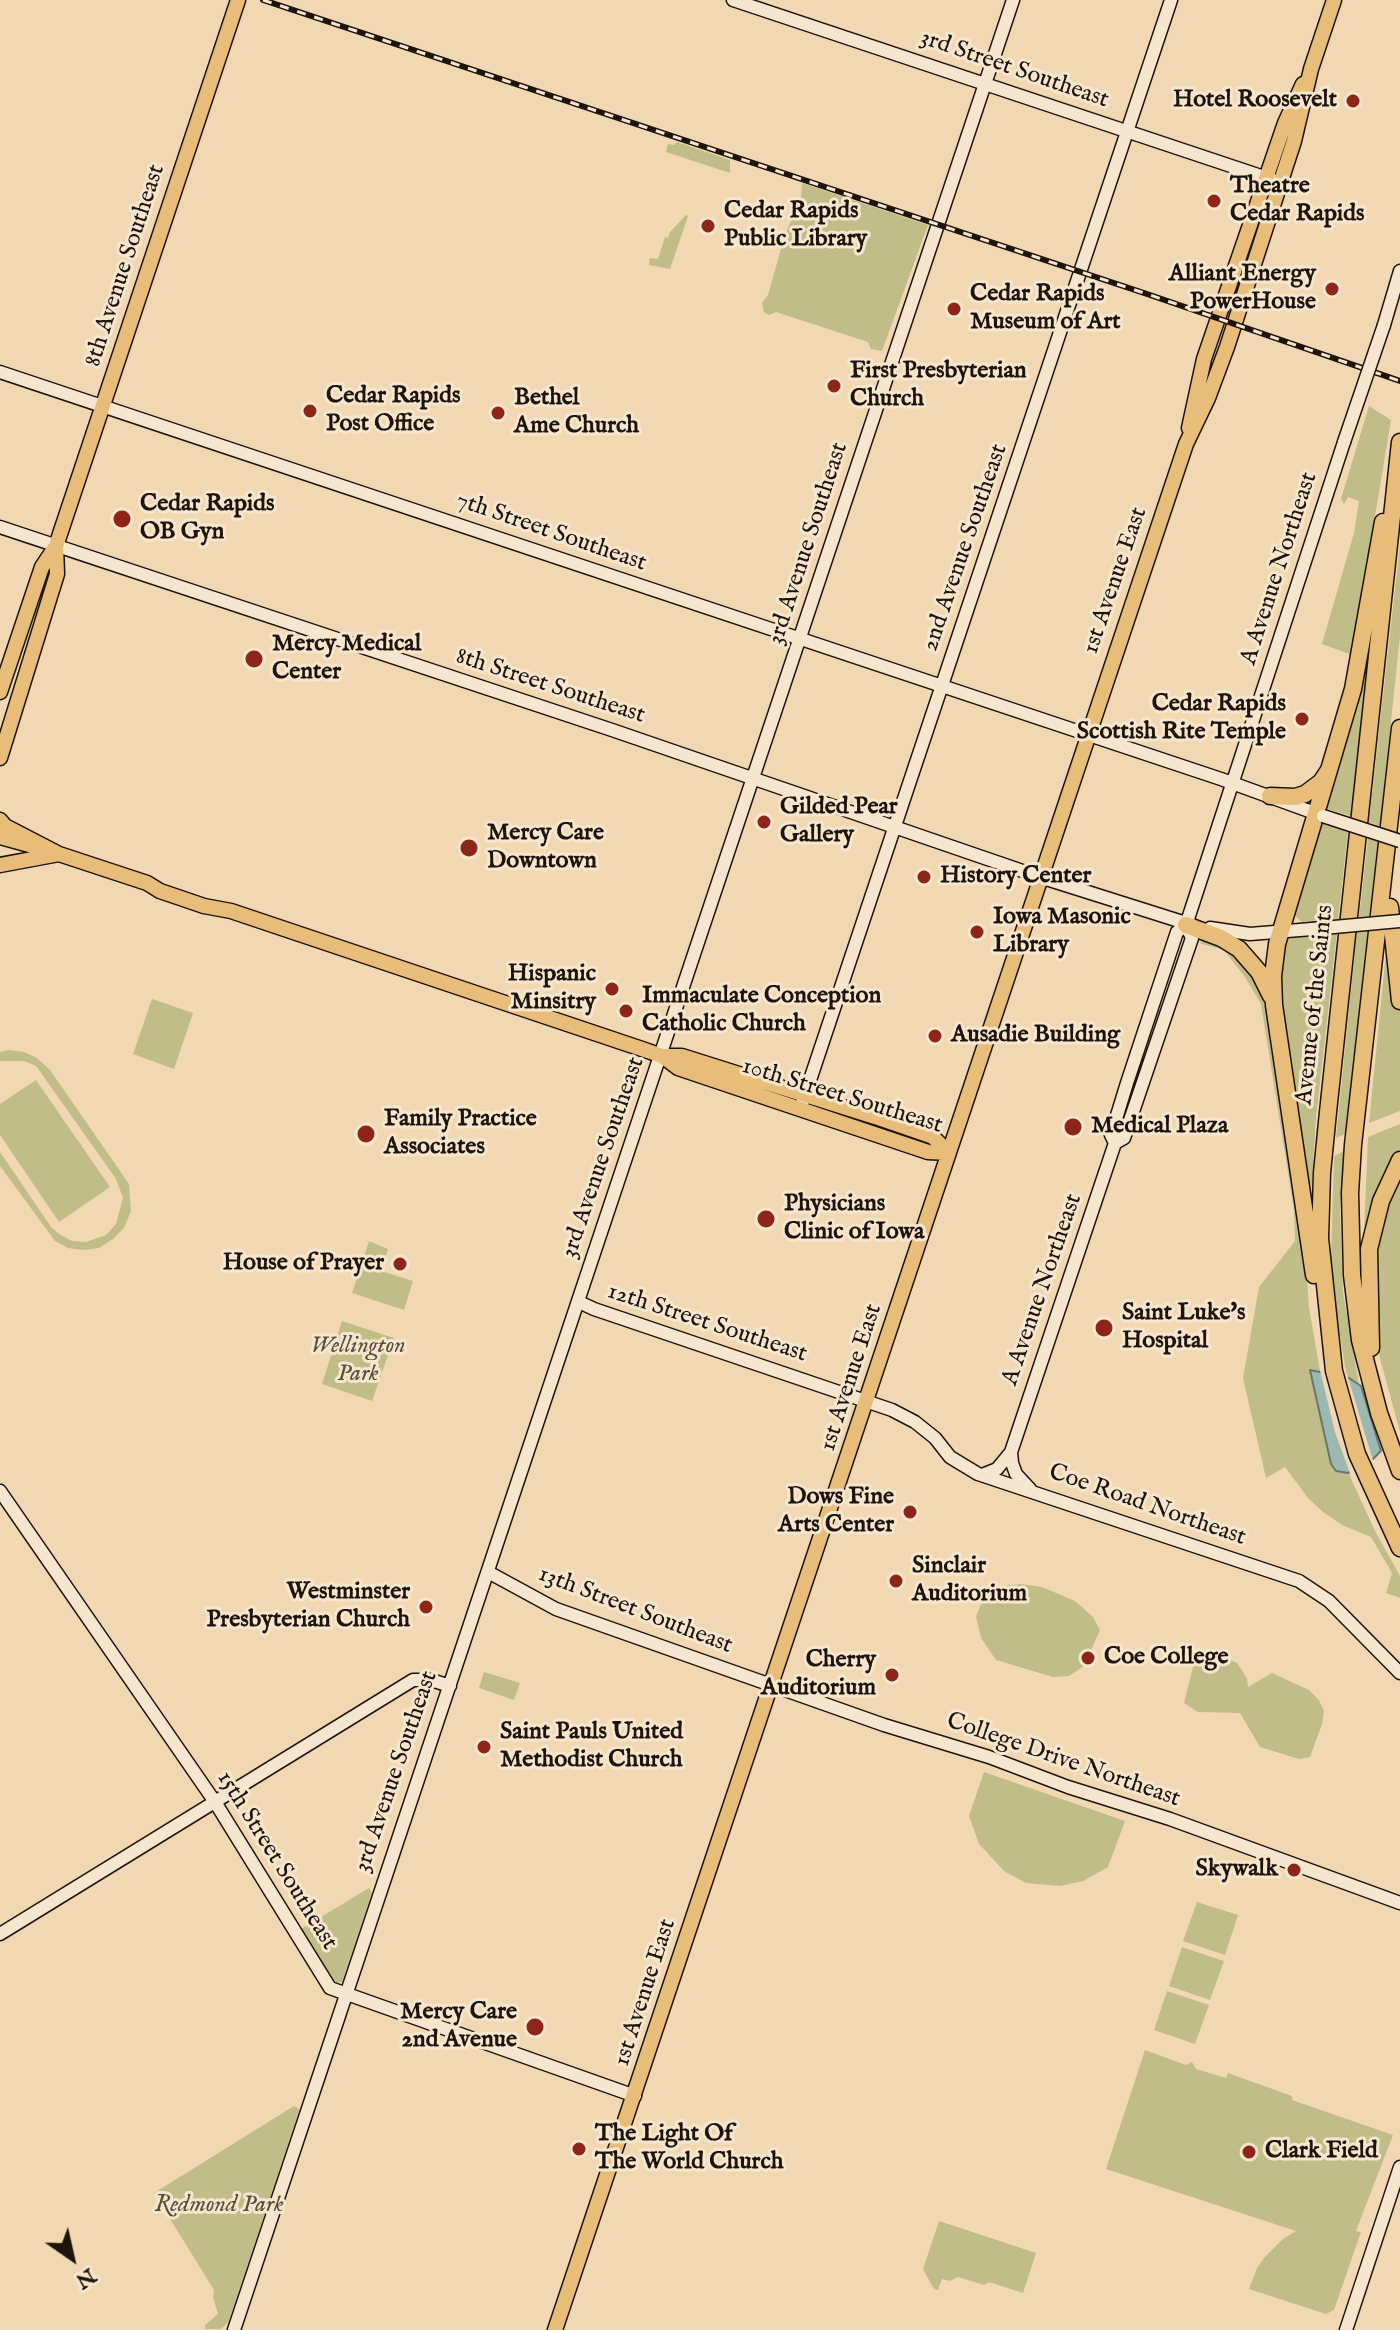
<!DOCTYPE html>
<html>
<head>
<meta charset="utf-8">
<style>
  body { margin:0 }
  #map { position:relative; width:1400px; height:2330px; overflow:hidden; background:#f1d8b2; font-family:"IM FELL English",serif }
  canvas { display:block }
  .north { position:absolute; left:32px; top:2218px; width:80px; height:80px; -webkit-text-stroke:6px #f6e6cd; paint-order:stroke; rotate:146deg; font-size:22px; font-weight:700; line-height:32px; text-align:center; color:#1e140c }
  .north::after { content:''; display:block; margin:auto; width:28px; height:36px; background:#1e140c; clip-path:polygon(50% 0,100% 100%,50% 72%,0 100%) }
</style>
</head>
<body>
<div id="map">
<canvas width="1400" height="2330"></canvas>
<div class="north">N</div>
</div>
<script>
const g = document.querySelector('canvas').getContext('2d');
g.lineJoin = 'round';
function fillPath(path, color) { g.fillStyle = color; g.fill(path, 'evenodd'); }
const shape = rows => new Path2D(rows.map(r => 'M' + r).join(''));
function trace(path, color, width, dash) { g.strokeStyle = color; g.lineWidth = width; g.lineCap = dash ? 'butt' : 'round'; g.setLineDash(dash || []); g.stroke(path); }
function drawText(font, color, halo, rows, align = 'center') {
  g.font = font + ' "IM FELL English",serif'; g.lineWidth = 6; g.setLineDash([]); g.textBaseline = 'middle'; g.strokeStyle = halo; g.fillStyle = color; for (const [text, x, y, turn = 0] of rows) {
    g.save(); g.translate(x, y); g.rotate((+turn || 0) * Math.PI / 180); g.textAlign = isNaN(turn) ? turn : align; if (halo) g.strokeText(text, 0, 0); g.fillText(text, 0, 0); g.restore();
  }
}
fillPath(shape([
  [677,142,730,160,730,173,666,152,668,144,674,145],
  [802,183,928,225,882,351,871,349,868,342,776,312,769,315,764,312,762,303,768,295,784,238,801,196],
  [686,215,688,216,670,269,649,265,650,258,658,259,665,237,668,238,670,232],
  [1369,406,1391,420,1352,655,1322,644,1354,533,1359,501,1348,497,1344,504,1341,499],
  [1400,544,1400,636,1380,826,1369,822],
  [1369,641,1351,816,1325,808,1354,715],
  [1325,823,1348,831,1338,920,1303,923,1293,914,1319,824],
  [1368,838,1378,841,1369,917,1359,918],
  [1368,930,1345,1134,1336,1138,1357,931],
  [1337,932,1316,1118,1310,1213,1276,987,1285,937],
  [1388,932,1400,1010,1400,1111,1369,1123],
  [1207,939,1214,940,1247,964,1265,993,1305,1251,1309,1308,1324,1393,1352,1481,1376,1533,1400,1576,1400,1598,1386,1593,1392,1573,1371,1537,1342,1525,1323,1512,1308,1498,1285,1467,1266,1478,1243,1378,1259,1287,1295,1241,1294,1210,1261,1004,1245,977,1224,950,1199,943],
  [152,999,193,1013,174,1069,133,1054],
  [8,1050,24,1052,37,1058,50,1070,129,1184,131,1211,124,1228,113,1239,99,1248,83,1250,68,1248,55,1241,0,1166,0,1152,51,1227,59,1234,72,1241,86,1242,106,1235,116,1224,123,1198,116,1179,36,1066,24,1061,0,1061,0,1052],
  [36,1080,110,1187,59,1222,0,1135,0,1104],
  [1400,1124,1400,1152,1367,1232,1364,1232,1368,1137],
  [1344,1151,1340,1209,1343,1293,1359,1384,1347,1378,1336,1311,1331,1259,1334,1156],
  [1400,1169,1400,1432,1378,1351,1373,1259,1389,1191],
  [369,1241,388,1249,381,1271,413,1281,404,1310,352,1293],
  [342,1321,394,1338,372,1401,322,1384],
  [1021,1584,1042,1587,1075,1601,1093,1617,1100,1630,1084,1666,1069,1676,1053,1677,996,1660,981,1638,976,1616,985,1596,1002,1586],
  [1212,1655,1219,1655,1237,1663,1247,1678,1248,1687,1272,1673,1309,1690,1319,1700,1324,1711,1322,1724,1310,1757,1299,1759,1260,1747,1240,1713,1198,1712,1184,1703,1193,1667],
  [484,1672,520,1683,514,1700,479,1688],
  [984,1772,1125,1821,1108,1867,1083,1881,1060,1886,1026,1883,1004,1871,979,1844,969,1816],
  [369,1888,372,1893,342,1982,335,1983,301,1929],
  [1197,1902,1238,1915,1225,1955,1183,1941],
  [1182,1947,1224,1961,1210,2000,1169,1986],
  [1167,1991,1209,2005,1195,2044,1154,2030],
  [1145,2050,1186,2065,1192,2062,1196,2069,1226,2078,1228,2073,1292,2096,1292,2100,1393,2135,1356,2231,1361,2232,1334,2310,1326,2314,1249,2289,1257,2268,1264,2258,1283,2239,1296,2231,1106,2169],
  [294,2106,299,2109,298,2114,228,2323,221,2329,205,2329,205,2325,218,2314,213,2297,214,2290,154,2193],
  [939,2221,1036,2253,1023,2293,989,2282,984,2285,958,2277,950,2281,942,2279,938,2290,934,2289,923,2269]
]), '#c0bd88');
const water = shape([
  [1310,1370,1349,1378,1361,1386,1381,1451,1372,1460,1348,1473,1336,1471,1331,1464,1310,1370]
]);
fillPath(water, '#9bb9b1');
trace(water, '#69776f', 2);
fillPath(shape([
  [1319,1366,1347,1374,1374,1464,1351,1476,1335,1432]
]), '#f1d8b2');
const secondary = shape([
  [733,0,1273,180],
  [1384,325,1400,271],
  [0,372,1221,779,1323,816],
  [0,527,612,730,1040,877,1192,925],
  [1210,928,1250,934,1312,929],
  [803,1101,1171,0],
  [1115,1143,1111,1135,1127,1083,1177,932,1186,925,1344,442],
  [579,1302,594,1309,892,1410,915,1422,935,1438,950,1457,978,1474,1299,1581,1329,1601,1400,1673],
  [1011,1452,1012,1463,1016,1474,1030,1489],
  [982,1475,997,1469,1011,1452,1115,1143,1124,1138,1192,938,1186,925],
  [0,1491,215,1802,330,1988,635,2096],
  [488,1572,556,1609,884,1725,989,1757,1068,1787,1170,1819,1400,1903],
  [0,1934,413,1680,431,1680,450,1686],
  [234,2330,1013,0],
  [1346,2330,1400,2167]
]);
const primary = shape([
  [1189,428,1204,359,1285,123,1303,84],
  [0,692,42,567,56,546,238,0],
  [0,758,57,574,56,546],
  [0,820,5,826,59,854,147,883,160,891,204,906,231,911,645,1050,662,1056,678,1068,928,1152,949,1153],
  [0,837,33,846],
  [0,865,59,854],
  [662,1056,682,1056,875,1117,933,1137,949,1153],
  [555,2330,1186,444,1208,398,1227,347,1294,141,1311,69,1334,0]
]);
const highway = shape([
  [1400,442,1328,1112,1322,1173,1320,1238,1334,1371,1357,1454,1400,1548],
  [1400,728,1353,1145,1350,1193,1352,1275,1360,1340,1379,1413,1400,1471],
  [1270,796,1295,797,1305,794,1321,782,1329,770,1353,689,1383,522],
  [1390,907,1400,1001],
  [1186,925,1221,938,1239,949,1259,972,1271,996],
  [1314,1275,1274,1005,1273,976,1277,944,1329,770],
  [1371,1348,1369,1249,1381,1201,1400,1160]
]);
trace(secondary, '#1e140c', 15);
trace(primary, '#1e140c', 17);
trace(highway, '#1e140c', 19);
trace(secondary, '#f6e6cd', 12);
trace(primary, '#e8bc79', 14);
trace(highway, '#e8bc79', 16);
const rail = shape([
  [263,0,1150,295,1400,381]
]);
trace(rail, '#1e140c', 6);
trace(rail, '#f6e6cd', 3, [9]);
const secondaryBridge = shape([
  [1344,442,1384,325],
  [1323,816,1400,841],
  [1312,929,1400,921]
]);
trace(secondaryBridge, '#1e140c', 15, []);
trace(secondaryBridge, '#f6e6cd', 12);
for (const [x, y, r, color] of [
  [1353,101,8,"#8f2418"],
  [1214,201,8,"#8f2418"],
  [708,226,8,"#8f2418"],
  [1332,289,8,"#8f2418"],
  [954,309,8,"#8f2418"],
  [834,386,8,"#8f2418"],
  [310,411,8,"#8f2418"],
  [498,413,8,"#8f2418"],
  [122,519,10,"#8f2418"],
  [254,659,10,"#8f2418"],
  [1302,719,8,"#8f2418"],
  [764,822,8,"#8f2418"],
  [469,848,10,"#8f2418"],
  [924,877,8,"#8f2418"],
  [977,932,8,"#8f2418"],
  [612,989,8,"#8f2418"],
  [626,1011,8,"#8f2418"],
  [935,1036,8,"#8f2418"],
  [1073,1127,10,"#8f2418"],
  [366,1134,10,"#8f2418"],
  [766,1219,10,"#8f2418"],
  [400,1264,8,"#8f2418"],
  [1104,1328,10,"#8f2418"],
  [910,1512,8,"#8f2418"],
  [896,1581,8,"#8f2418"],
  [426,1607,8,"#8f2418"],
  [1088,1658,8,"#8f2418"],
  [892,1675,8,"#8f2418"],
  [484,1747,8,"#8f2418"],
  [1294,1870,8,"#8f2418"],
  [535,2027,10,"#8f2418"],
  [579,2149,8,"#8f2418"],
  [1249,2152,8,"#8f2418"]
]) { const dot = new Path2D(); dot.arc(x, y, r, 0, 2 * Math.PI); g.fillStyle = color; g.fill(dot); trace(dot, '#f6e6cd', 3); }
drawText('24px', '#1e140c', '#f6e6cd', [
  ["3rd Street Southeast",1014,70,19],
  ["8th Avenue Southeast",126,266,-72],
  ["7th Street Southeast",551,533,19],
  ["3rd Avenue Southeast",809,544,-72],
  ["2nd Avenue Southeast",966,548,-71],
  ["A Avenue Northeast",1280,569,-72],
  ["1st Avenue East",1116,581,-71],
  ["8th Street Southeast",550,687,18],
  ["Avenue of the Saints",1316,1005,-84],
  ["10th Street Southeast",842,1097,17],
  ["3rd Avenue Southeast",604,1158,-71],
  ["A Avenue Northeast",1043,1290,-71],
  ["12th Street Southeast",707,1324,18],
  ["1st Avenue East",852,1378,-72],
  ["Coe Road Northeast",1147,1506,19],
  ["13th Street Southeast",635,1611,21],
  ["College Drive Northeast",1063,1761,19],
  ["3rd Avenue Southeast",397,1772,-71],
  ["15th Street Southeast",276,1861,58],
  ["1st Avenue East",646,1993,-72]
]);
drawText('bold 24px', '#1e140c', '#f6e6cd', [
  ["Hotel Roosevelt",1337,101,"right"],
  ["Theatre",1230,187],
  ["Cedar Rapids",1230,215],
  ["Cedar Rapids",724,212],
  ["Public Library",724,240],
  ["Alliant Energy",1316,275,"right"],
  ["PowerHouse",1316,303,"right"],
  ["Cedar Rapids",970,295],
  ["Museum of Art",970,323],
  ["First Presbyterian",850,372],
  ["Church",850,400],
  ["Cedar Rapids",326,397],
  ["Post Office",326,425],
  ["Bethel",514,399],
  ["Ame Church",514,427],
  ["Cedar Rapids",140,505],
  ["OB Gyn",140,533],
  ["Mercy Medical",272,645],
  ["Center",272,673],
  ["Cedar Rapids",1286,705,"right"],
  ["Scottish Rite Temple",1286,733,"right"],
  ["Gilded Pear",780,808],
  ["Gallery",780,836],
  ["Mercy Care",487,834],
  ["Downtown",487,862],
  ["History Center",940,877],
  ["Iowa Masonic",993,918],
  ["Library",993,946],
  ["Hispanic",596,975,"right"],
  ["Minsitry",596,1003,"right"],
  ["Immaculate Conception",642,997],
  ["Catholic Church",642,1025],
  ["Ausadie Building",951,1036],
  ["Family Practice",384,1120],
  ["Associates",384,1148],
  ["Medical Plaza",1091,1127],
  ["Physicians",784,1205],
  ["Clinic of Iowa",784,1233],
  ["House of Prayer",384,1264,"right"],
  ["Saint Luke's",1122,1314],
  ["Hospital",1122,1342],
  ["Dows Fine",894,1498,"right"],
  ["Arts Center",894,1526,"right"],
  ["Sinclair",912,1567],
  ["Auditorium",912,1595],
  ["Westminster",410,1593,"right"],
  ["Presbyterian Church",410,1621,"right"],
  ["Coe College",1104,1658],
  ["Cherry",876,1661,"right"],
  ["Auditorium",876,1689,"right"],
  ["Saint Pauls United",500,1733],
  ["Methodist Church",500,1761],
  ["Skywalk",1278,1870,"right"],
  ["Mercy Care",517,2013,"right"],
  ["2nd Avenue",517,2041,"right"],
  ["The Light Of",595,2135],
  ["The World Church",595,2163],
  ["Clark Field",1265,2152]
], 'left');
drawText('italic 24px', '#574f37', '#f6e6cd', [
  ["Wellington",358,1347],
  ["Park",358,1375],
  ["Redmond Park",219,2206]
]);
</script>
</body>
</html>
